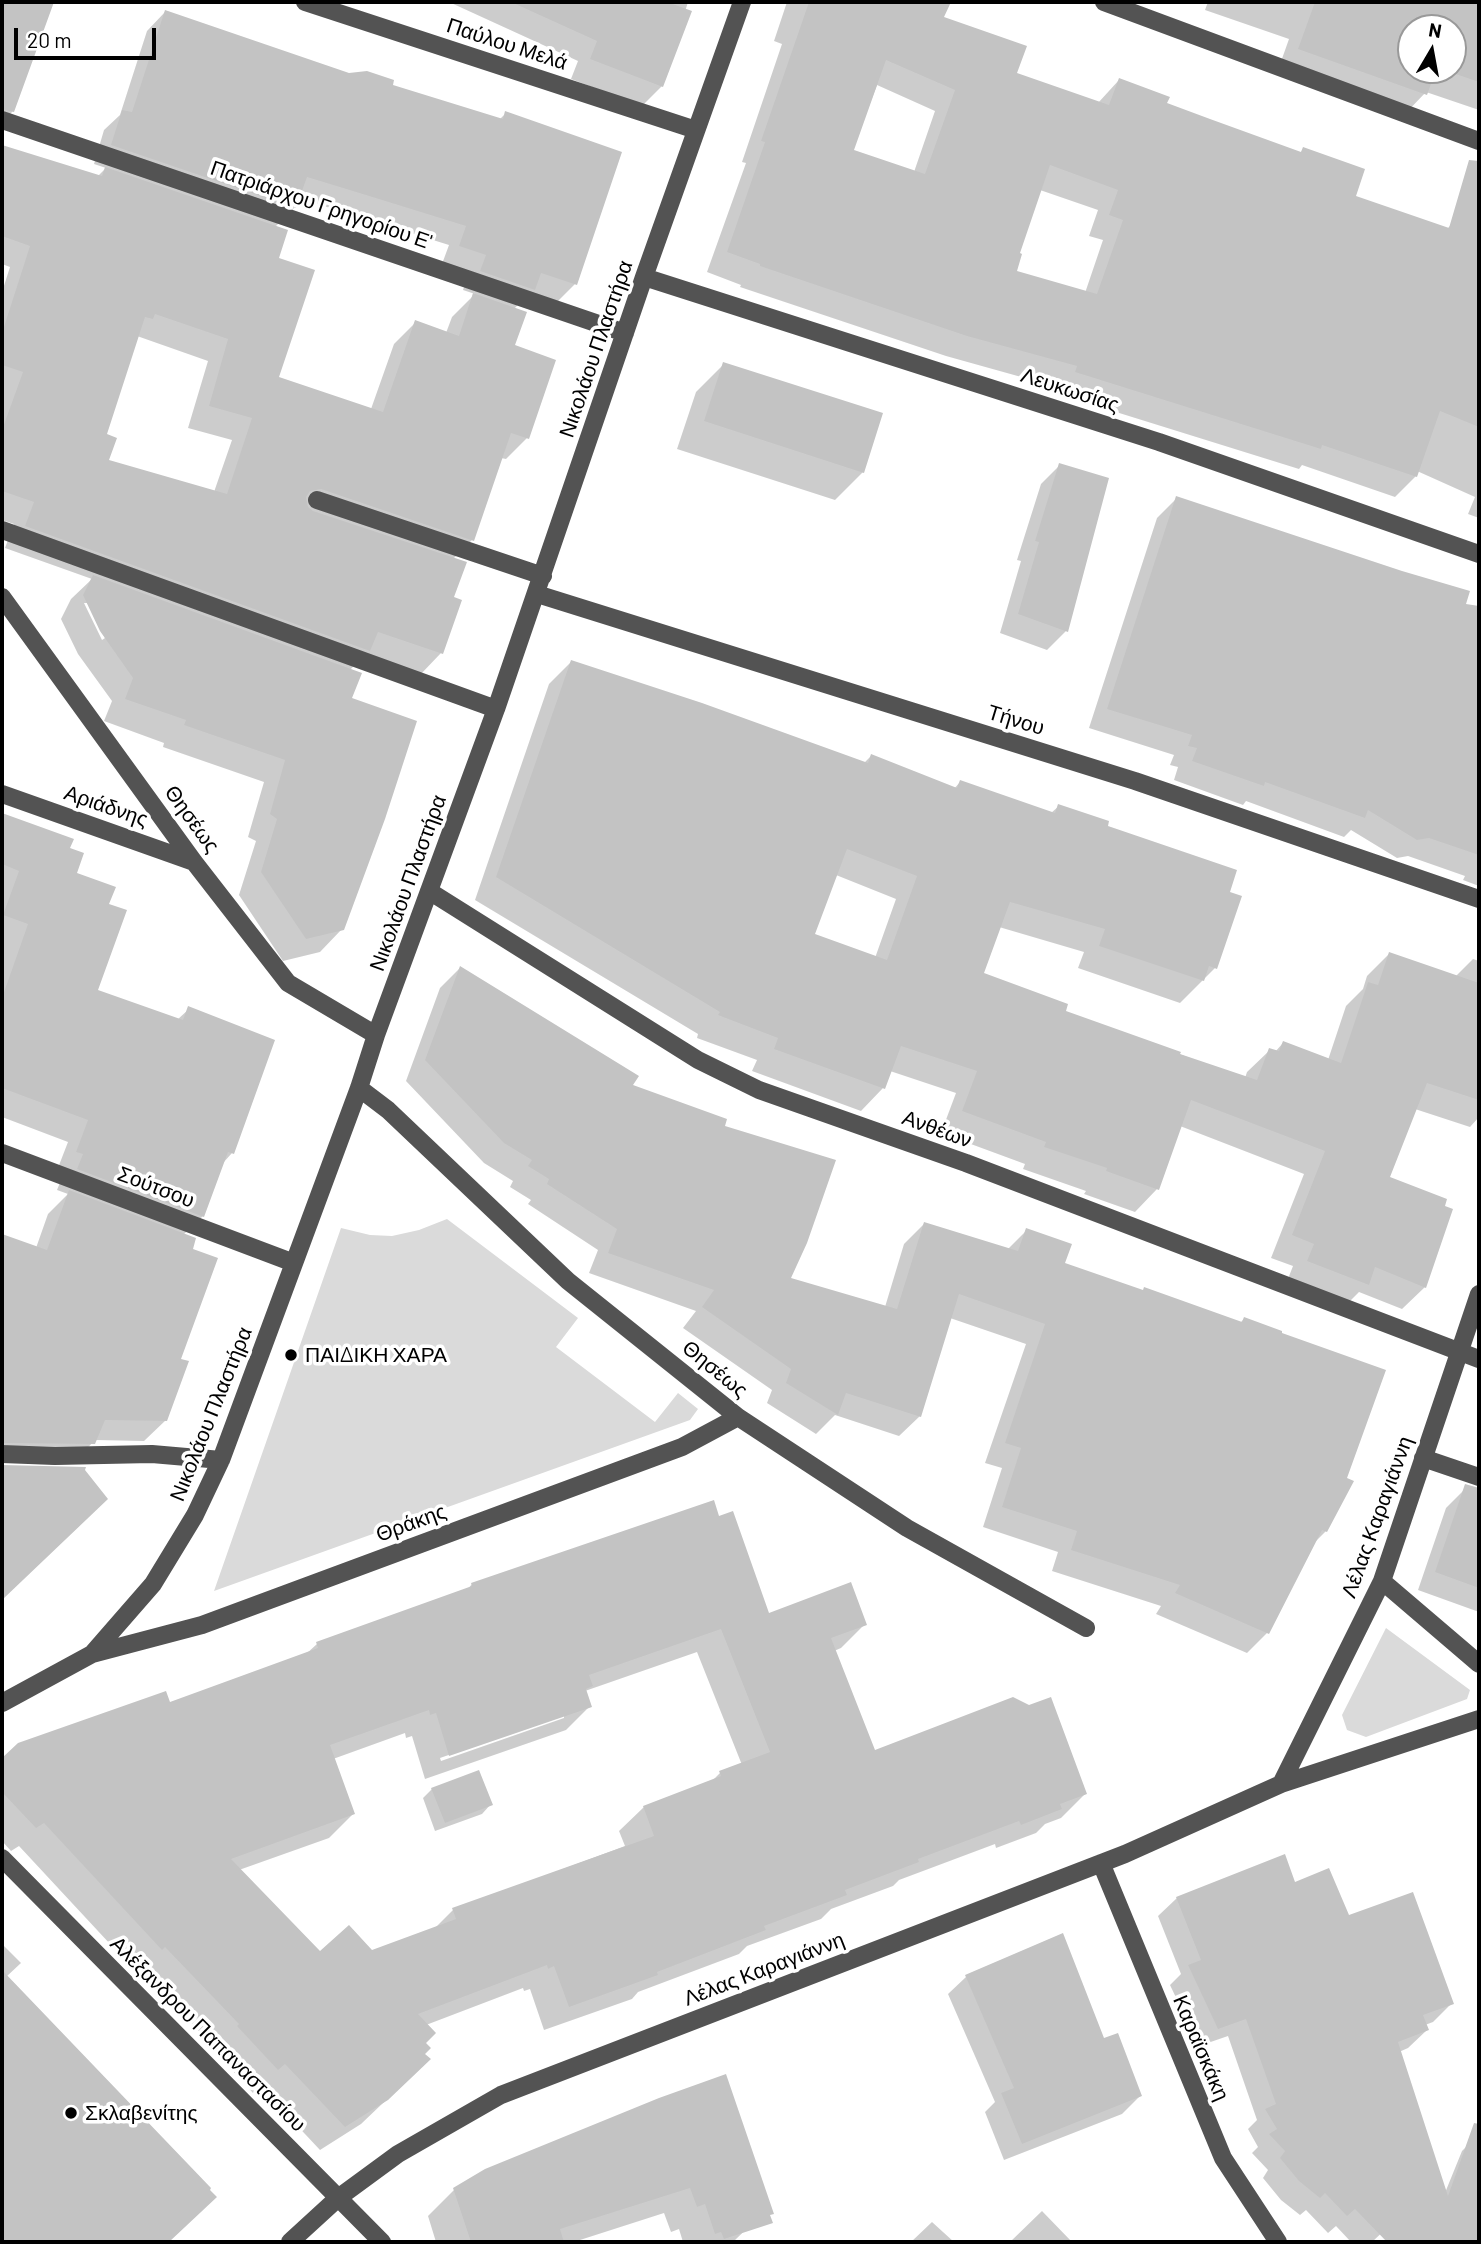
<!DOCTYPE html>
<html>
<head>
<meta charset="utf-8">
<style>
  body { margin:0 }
  #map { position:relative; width:1481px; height:2244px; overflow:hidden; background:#fff; font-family:Barlow,sans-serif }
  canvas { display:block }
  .frame { position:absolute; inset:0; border:4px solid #000; pointer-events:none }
  .north { position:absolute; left:1397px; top:14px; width:70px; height:70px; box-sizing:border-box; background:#fff; border:2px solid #999; border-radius:50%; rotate:10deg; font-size:19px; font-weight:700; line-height:28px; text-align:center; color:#000 }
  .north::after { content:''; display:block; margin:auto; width:24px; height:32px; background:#000; clip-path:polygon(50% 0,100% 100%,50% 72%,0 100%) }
  .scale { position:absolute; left:14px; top:28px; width:142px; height:32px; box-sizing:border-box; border:4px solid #000; border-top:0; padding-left:9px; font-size:21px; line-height:24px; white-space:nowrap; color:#000; -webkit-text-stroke:5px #fff; paint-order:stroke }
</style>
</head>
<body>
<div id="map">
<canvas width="1481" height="2244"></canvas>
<div class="frame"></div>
<div class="north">N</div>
<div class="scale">20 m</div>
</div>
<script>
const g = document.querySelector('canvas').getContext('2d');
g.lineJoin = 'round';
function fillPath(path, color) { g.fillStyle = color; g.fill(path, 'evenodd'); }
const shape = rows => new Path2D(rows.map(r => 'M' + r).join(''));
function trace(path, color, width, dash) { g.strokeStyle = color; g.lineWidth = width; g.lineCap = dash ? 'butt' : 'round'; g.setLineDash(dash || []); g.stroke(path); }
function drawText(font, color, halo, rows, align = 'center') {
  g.font = font + ' Barlow,sans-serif'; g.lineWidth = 7; g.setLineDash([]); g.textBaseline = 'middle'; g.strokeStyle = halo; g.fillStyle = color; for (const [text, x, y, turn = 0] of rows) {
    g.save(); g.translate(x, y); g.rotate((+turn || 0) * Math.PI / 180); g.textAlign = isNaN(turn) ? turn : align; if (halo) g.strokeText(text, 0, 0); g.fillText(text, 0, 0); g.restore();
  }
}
fillPath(shape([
  [447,1219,578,1318,556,1347,655,1422,678,1393,698,1409,690,1420,214,1591,341,1228,370,1235,392,1236,419,1230],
  [1386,1628,1470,1690,1467,1699,1366,1737,1347,1730,1342,1715]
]), '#dadada');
fillPath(shape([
  [2,2,52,2,13,111,2,122],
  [449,2,688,2,662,86,642,106,571,79,578,61],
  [787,2,949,2,942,18,1015,74,1098,103,1119,80,1165,104,1299,154,1304,149,1353,198,1447,229,1451,225,1479,235,1479,518,1468,514,1475,497,1417,471,1416,476,1395,497,1302,465,1299,469,1055,393,1057,387,946,356,740,287,741,285,707,272,746,163,742,162,782,44,774,41],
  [877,85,935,111,914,172,852,151],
  [1040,190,1098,210,1089,236,1103,240,1085,293,1015,272,1018,255],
  [1208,2,1479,2,1479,110,1426,92,1404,115,1278,70,1289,39,1205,10],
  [1411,28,1453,28,1453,70,1411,70],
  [165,12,349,75,499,120,506,113,575,284,557,302,529,293,514,309,513,346,527,438,506,459,501,458,472,540,453,559,452,598,441,653,420,675,364,655,350,670,342,929,320,952,283,961,239,895,256,841,248,837,264,782,163,747,164,743,104,721,112,701,78,654,61,619,71,599,92,579,5,548,14,524,2,520,2,292,10,267,2,264,2,147,98,176,106,168,94,164,104,130,120,115,147,31],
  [298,198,449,245,442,264,469,273,463,290,475,294,452,317,446,333,416,322,394,344,371,409,277,378,275,227,294,208],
  [137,336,208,361,188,428,232,440,214,492,107,461,105,435],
  [84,603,88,603,105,638,102,640],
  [724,364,863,472,835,500,677,449,696,392],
  [1060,465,1066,631,1047,650,1000,633,1021,561,1017,560,1041,484],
  [1177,498,1460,619,1479,624,1479,886,1463,880,1465,876,1408,856,1397,858,1351,830,1344,837,1246,801,1243,805,1174,780,1178,767,1170,765,1174,755,1089,728,1157,518],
  [571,662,864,763,871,756,954,789,960,782,1051,813,1059,806,1106,827,1228,893,1240,897,1215,968,1180,1003,1078,968,1084,952,999,927,981,974,1063,1012,1245,1078,1247,1072,1270,1050,1275,1052,1283,1043,1328,1060,1346,1006,1363,989,1367,976,1389,954,1456,976,1473,959,1479,961,1479,1117,1470,1127,1415,1109,1388,1178,1425,1287,1402,1309,1359,1292,1345,1306,1286,1284,1293,1266,1271,1258,1304,1174,1180,1126,1157,1189,1135,1212,1084,1194,1086,1191,1023,1169,1025,1164,941,1133,956,1093,890,1071,883,1088,861,1111,752,1071,757,1060,697,1038,698,1034,475,900,549,684],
  [836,875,896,899,875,958,813,935],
  [2,816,71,841,68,850,74,874,107,905,96,991,177,1020,189,1009,232,1153,223,1163,203,1216,183,1235,179,1360,166,1420,144,1441,95,1440,72,1464,50,1465,52,1462,2,1444,2,1236,36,1248,48,1214,68,1194,57,1190,63,1175,56,1173,68,1142,2,1117],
  [460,968,630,1086,722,1127,789,1280,885,1307,904,1244,924,1224,1007,1250,1027,1230,1063,1264,1240,1323,1244,1319,1326,1531,1313,1544,1267,1633,1247,1653,1156,1614,1161,1606,1052,1571,1058,1552,983,1527,1002,1468,985,1463,1026,1344,950,1318,920,1416,899,1436,835,1415,816,1434,767,1403,772,1390,683,1328,696,1311,589,1273,598,1250,528,1204,531,1200,510,1187,513,1181,484,1163,406,1081,440,988],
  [1464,1490,1479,1495,1479,1612,1418,1590,1446,1508],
  [2,1492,11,1494,81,1524,2,1598],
  [718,1519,768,1616,865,1624,841,1648,834,1651,874,1752,1085,1794,1061,1818,1045,1824,1036,1833,996,1848,995,1844,899,1880,893,1886,831,1909,821,1919,747,1946,739,1954,638,1992,632,1999,544,2030,530,1989,524,1991,523,1988,426,2025,424,2043,404,2083,361,2124,320,2150,260,2086,253,2093,215,2051,217,2050,140,1970,137,1973,19,1846,11,1851,2,1841,2,1761,19,1745,169,1705,306,1654,317,1644,467,1590,472,1584],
  [697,1652,742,1765,720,1773,712,1781,644,1807,619,1831,625,1846,453,1910,434,1929,371,1952,320,1954,239,1870,329,1838,353,1814,333,1759,405,1733,406,1738,412,1736,425,1779,566,1730,590,1706,585,1691],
  [564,1715,564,1718,441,1761,440,1758],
  [432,1789,491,1804,482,1814,435,1831,423,1798],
  [1295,1884,1348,1917,1452,2003,1433,2022,1425,2025,1427,2030,1408,2048,1399,2052,1421,2196,1372,2242,1351,2242,1336,2226,1328,2233,1306,2210,1300,2215,1281,2200,1263,2178,1268,2170,1252,2153,1258,2147,1248,2129,1257,2120,1228,2036,1199,2046,1170,1985,1181,1974,1158,1916,1177,1898],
  [2,1944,21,1963,6,1977,181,2230,168,2242,2,2242],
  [966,1977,1103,2041,1140,2096,1122,2114,1004,2160,985,2112,995,2102,948,1994],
  [659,2100,769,2207,733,2242,683,2242,679,2229,671,2232,664,2213,580,2240,582,2242,436,2242,428,2216,454,2190],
  [1479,2134,1479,2242,1425,2242,1462,2151],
  [1042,2211,1072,2242,1010,2242],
  [932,2222,954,2242,911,2242]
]), '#0003');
fillPath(shape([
  [2,2,54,2,14,112,2,109],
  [511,2,667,2,692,11,663,87,590,59,597,41],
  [809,2,951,2,944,17,1027,46,1017,73,1109,105,1119,78,1170,97,1167,103,1210,119,1301,152,1303,147,1365,169,1356,196,1449,228,1469,160,1479,161,1479,427,1440,411,1417,477,1322,445,1321,449,1075,372,1077,366,967,336,760,266,760,264,727,252,765,142,761,141],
  [886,60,955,90,925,174,854,150],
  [1050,165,1118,190,1109,215,1123,220,1097,294,1017,271,1022,254,1020,253],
  [1315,2,1479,2,1479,82,1444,70,1453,70,1453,28,1411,28,1411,70,1436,70,1427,95,1298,49],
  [165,10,349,73,367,71,394,80,393,85,503,119,505,111,622,152,577,285,541,273,535,290,480,271,486,255,459,246,466,226,366,195,307,177,296,208,111,145,122,110,132,112],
  [2,145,102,176,105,167,288,230,279,258,315,270,279,377,383,412,415,320,459,336,473,293,527,312,515,345,556,360,529,439,511,433,474,541,321,489,310,491,306,497,308,507,313,511,467,562,454,597,462,600,443,654,378,632,370,651,25,526,34,502,2,491,2,430,23,372,2,365,2,333,30,246,2,236],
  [155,314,228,339,209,406,252,418,227,494,109,460,117,438,107,434,145,317,153,319],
  [723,362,883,413,864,473,704,421],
  [1059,463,1109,478,1068,632,1018,614,1039,542,1035,541],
  [1176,496,1402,571,1470,591,1466,604,1479,606,1479,855,1429,838,1417,840,1368,810,1365,818,1265,782,1264,786,1192,761,1197,748,1188,746,1192,735,1107,709],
  [93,575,362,673,352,698,417,721,385,819,344,930,306,939,261,872,277,819,270,814,285,760,184,725,186,720,125,699,133,678,100,631,83,595],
  [571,660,702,703,868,763,871,754,957,788,960,780,1055,813,1058,804,1109,821,1108,826,1237,870,1230,892,1242,896,1217,969,1209,966,1204,981,1099,946,1105,929,1010,902,984,973,1068,1004,1066,1011,1181,1052,1180,1054,1257,1080,1269,1048,1279,1051,1283,1041,1341,1063,1368,982,1378,985,1389,952,1479,983,1479,1100,1427,1083,1390,1177,1447,1199,1445,1206,1453,1209,1426,1288,1375,1267,1369,1285,1307,1261,1314,1244,1292,1235,1325,1151,1191,1100,1159,1190,1106,1171,1107,1168,1044,1147,1046,1142,962,1111,977,1071,901,1046,885,1089,774,1049,778,1038,718,1015,720,1012,496,877],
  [847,849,917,876,887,960,815,934],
  [2,813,74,839,70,848,84,853,77,873,116,887,109,904,127,910,98,990,183,1020,188,1006,275,1040,234,1154,228,1152,204,1217,77,1169,83,1154,76,1152,88,1120,2,1088,2,998,28,924,3,915,19,871,2,864],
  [460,966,639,1076,633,1085,727,1119,725,1126,836,1160,807,1243,791,1278,897,1309,924,1222,1018,1251,1026,1228,1072,1244,1065,1263,1143,1290,1144,1287,1242,1322,1244,1317,1282,1331,1282,1333,1386,1370,1347,1478,1354,1481,1327,1532,1322,1530,1269,1634,1175,1593,1180,1585,1071,1550,1077,1531,1002,1507,1021,1448,1005,1443,1045,1324,959,1294,921,1417,846,1393,838,1415,786,1383,791,1369,702,1307,714,1290,608,1253,617,1229,547,1184,549,1179,528,1166,532,1160,504,1143,425,1060],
  [69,1190,196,1238,193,1249,218,1258,181,1359,189,1361,167,1421,105,1420,95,1444,2,1443,2,1234,47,1250],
  [2,1465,86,1467,85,1470,108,1499,2,1600],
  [1465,1484,1479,1488,1479,1588,1435,1572],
  [714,1500,719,1516,733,1511,769,1613,851,1582,867,1625,831,1638,875,1750,1013,1697,1029,1705,1051,1697,1087,1794,1060,1804,1062,1809,1021,1825,1019,1821,918,1859,919,1862,845,1890,847,1895,764,1926,766,1930,657,1972,658,1975,569,2007,554,1966,548,1969,547,1965,418,2014,436,2033,426,2043,431,2048,425,2054,431,2059,388,2100,345,2127,285,2064,278,2070,237,2026,239,2024,165,1947,162,1950,44,1823,36,1828,2,1792,2,1758,18,1743,166,1691,170,1702,318,1648,316,1642,472,1586,471,1583],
  [721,1629,770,1752,719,1771,721,1776,643,1806,654,1836,452,1908,456,1919,372,1950,349,1925,320,1951,231,1859,355,1814,330,1745,429,1710,430,1715,436,1713,449,1756,592,1707,586,1689,593,1686,589,1675],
  [479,1770,493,1805,445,1823,431,1788],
  [1285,1854,1295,1882,1329,1868,1349,1915,1413,1892,1454,2004,1423,2015,1429,2030,1398,2042,1448,2196,1474,2123,1479,2124,1479,2242,1387,2242,1355,2209,1347,2216,1325,2193,1320,2198,1299,2181,1280,2158,1285,2151,1269,2134,1277,2129,1265,2109,1276,2104,1246,2019,1218,2029,1188,1965,1201,1960,1176,1897],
  [1063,1933,1104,2038,1118,2033,1142,2096,1022,2144,1001,2093,1014,2088,965,1975],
  [2,1970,211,2188,210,2190,217,2197,169,2242,2,2242],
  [726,2074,774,2214,770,2215,773,2223,724,2239,721,2232,715,2234,705,2204,697,2207,690,2188,560,2229,564,2242,471,2242,453,2188,485,2169,659,2098]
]), '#c3c3c3');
trace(shape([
  [305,2,696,130],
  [1104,2,1479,141],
  [2,120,625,333],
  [644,277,1159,442,1479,554],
  [317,500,543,576],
  [2,530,496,709],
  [537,594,1135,781,1479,899],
  [2,597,194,862,288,983,376,1035],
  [2,794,194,862],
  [429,891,698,1060,759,1090,966,1163,1479,1359],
  [359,1088,388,1110,568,1281,738,1417,907,1528,1086,1628],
  [2,1153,294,1263],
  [2,1454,55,1456,152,1454,221,1460],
  [1423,1458,1479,1477],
  [1382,1581,1479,1664],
  [92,1654,202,1625,682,1447,738,1417],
  [2,1703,92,1654,153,1584,195,1515,221,1460,359,1088,376,1035,496,709,644,277,742,2],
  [1281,1784,1382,1581,1479,1294],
  [2,1858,382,2242],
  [1101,1863,1223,2158,1278,2242],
  [290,2242,338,2198,398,2154,501,2095,1125,1854,1281,1784,1479,1719]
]), '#535353', 18);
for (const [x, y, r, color] of [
  [291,1355,7,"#000"],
  [71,2113,7,"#000"]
]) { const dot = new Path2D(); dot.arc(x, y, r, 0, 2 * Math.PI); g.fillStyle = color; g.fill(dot); trace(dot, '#fff', 2.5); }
drawText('21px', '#000', '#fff', [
  ["Παύλου Μελά",507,44,18],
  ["Πατριάρχου Γρηγορίου Ε'",321,205,19],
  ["Νικολάου Πλαστήρα",596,349,-71],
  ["Λευκωσίας",1070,390,18],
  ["Τήνου",1016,720,17],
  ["Αριάδνης",106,806,19],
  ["Θησέως",192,819,54],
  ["Νικολάου Πλαστήρα",408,883,-70],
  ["Ανθέων",937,1129,20],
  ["Σούτσου",156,1187,21],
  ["Θησέως",715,1369,39],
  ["Νικολάου Πλαστήρα",211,1414,-68],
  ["Λέλας Καραγιάννη",1377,1517,-70],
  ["Θράκης",411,1523,-20],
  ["Λέλας Καραγιάννη",764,1969,-21],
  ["Αλέξανδρου Παπαναστασίου",208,2034,45],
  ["Καραϊσκάκη",1201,2048,67]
]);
drawText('21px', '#000', '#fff', [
  ["ΠΑΙΔΙΚΗ ΧΑΡΑ",305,1355],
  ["Σκλαβενίτης",85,2113]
], 'left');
</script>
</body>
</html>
